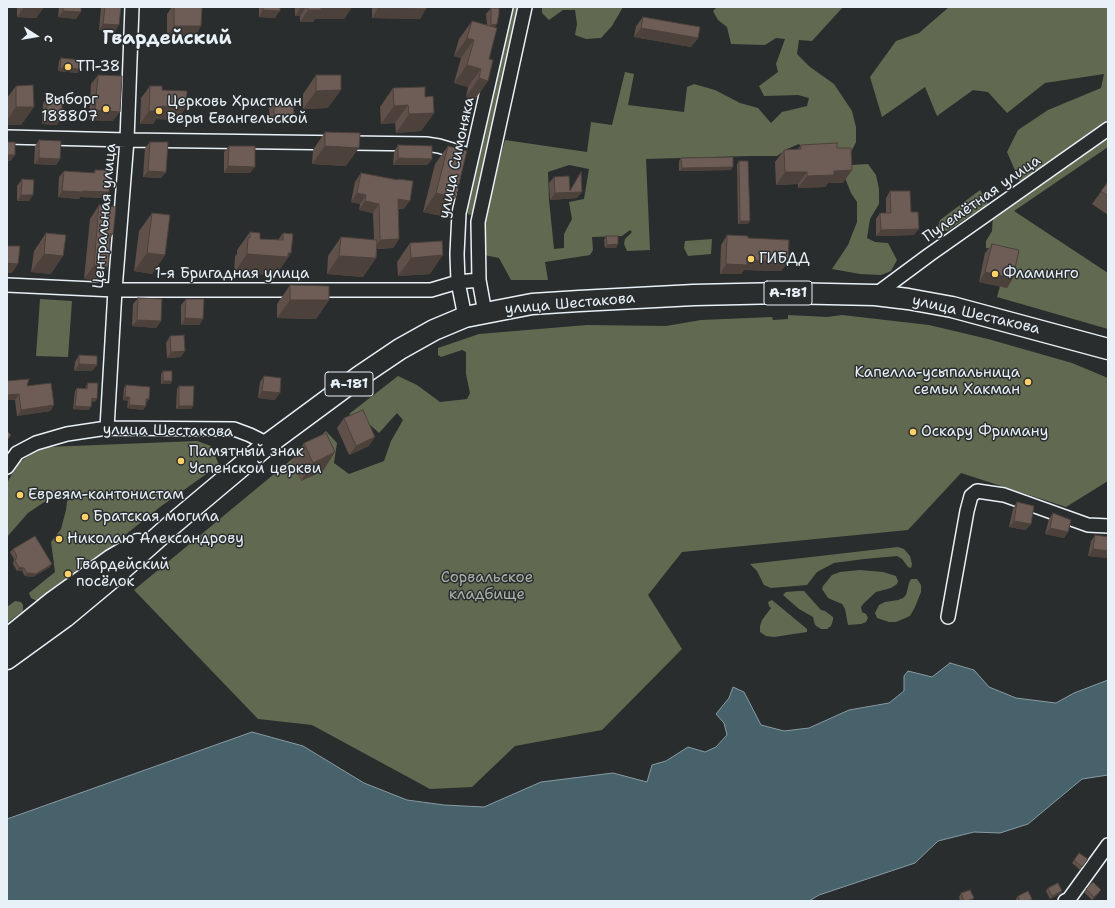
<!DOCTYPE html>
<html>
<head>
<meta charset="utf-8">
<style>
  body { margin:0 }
  #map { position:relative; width:1115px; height:908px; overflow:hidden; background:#2a2d2e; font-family:"Shantell Sans",sans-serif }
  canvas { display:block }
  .frame { position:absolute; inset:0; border:8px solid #e8f1f8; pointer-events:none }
  .north { position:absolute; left:16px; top:16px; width:40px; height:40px; -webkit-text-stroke:3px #2a2d2e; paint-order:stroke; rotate:102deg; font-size:11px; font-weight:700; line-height:16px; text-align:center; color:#e8f1f8 }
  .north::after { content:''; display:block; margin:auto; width:14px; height:18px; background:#e8f1f8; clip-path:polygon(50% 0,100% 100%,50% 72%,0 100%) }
</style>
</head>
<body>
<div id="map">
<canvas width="1115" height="908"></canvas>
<div class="frame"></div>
<div class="north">С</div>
</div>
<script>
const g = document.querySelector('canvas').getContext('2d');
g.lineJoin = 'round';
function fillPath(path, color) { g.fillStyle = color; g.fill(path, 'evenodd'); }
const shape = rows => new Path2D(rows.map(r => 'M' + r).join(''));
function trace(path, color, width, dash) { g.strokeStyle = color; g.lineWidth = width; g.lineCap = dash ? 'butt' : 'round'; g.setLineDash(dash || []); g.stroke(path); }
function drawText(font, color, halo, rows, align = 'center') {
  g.font = font + ' "Shantell Sans",sans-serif'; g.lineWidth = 3; g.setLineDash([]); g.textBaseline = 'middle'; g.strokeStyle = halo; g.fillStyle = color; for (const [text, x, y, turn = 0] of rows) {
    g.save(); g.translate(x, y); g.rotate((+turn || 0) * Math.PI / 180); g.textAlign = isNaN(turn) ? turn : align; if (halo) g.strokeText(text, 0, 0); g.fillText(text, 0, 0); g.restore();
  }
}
fillPath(shape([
  [511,7,519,7,473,214,469,215,466,211],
  [542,7,623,7,612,26,601,38,586,39,575,35,577,24,575,10,563,10,549,20,542,13],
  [717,7,843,7,812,41,799,40,797,54,810,67,834,84,852,111,856,127,856,142,851,152,808,154,799,144,787,149,777,156,749,156,646,159,650,250,627,251,624,244,625,239,632,232,630,230,622,236,592,237,593,250,590,255,545,262,548,280,511,280,499,258,484,255,482,224,505,140,587,152,591,122,612,125,625,72,634,74,628,105,684,112,687,87,694,84,715,90,740,103,758,108,771,123,782,112,807,106,809,98,798,95,764,96,759,86,778,72,776,64,785,39,776,38,765,45,731,44,727,27,718,20,713,11],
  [569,165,589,169,584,199,569,202,572,219,564,234,564,248,554,249,549,200,548,172],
  [949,7,1108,7,1108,121,1020,182,1007,152,1018,130,1048,110,1101,88,1104,74,1045,83,1007,113,988,92,973,90,937,116,925,87,882,117,870,77,896,41,919,33],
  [1108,137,1108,147,1014,211,1108,273,1108,329,997,297,1010,250,986,248,986,241,992,231,993,216],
  [868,164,876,175,879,189,879,204,870,219,867,238,875,242,888,243,897,260,891,271,881,275,860,274,832,269,848,245,857,222,857,202,851,193,845,178,852,165],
  [980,190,988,204,947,231,937,230,940,220],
  [712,239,711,254,688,256,684,248,685,241],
  [40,299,72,301,68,357,36,356],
  [788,315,827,317,842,315,929,325,988,339,1072,363,1108,378,1108,481,1066,507,961,473,908,530,682,552,648,595,682,649,602,730,515,746,472,787,430,789,312,725,258,719,134,590,326,431,337,443,334,463,349,474,384,461,391,441,403,420,397,413,379,433,367,422,360,423,349,414,398,376,417,385,440,402,467,399,470,393,466,374,466,352,462,350,441,357,438,355,438,348,479,334,587,325,666,326,701,320,772,317,773,320,788,319],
  [197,441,211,446,219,465,160,507,75,575,67,579,37,601,31,598,29,593,55,572,51,542,61,529,66,510,68,494,62,490,28,513,7,537,7,483,12,474,21,461,36,451,47,447],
  [898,547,904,549,910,556,912,564,911,568,908,567,902,559,897,556,864,559,834,563,817,572,807,585,771,588,764,585,757,571,750,564],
  [860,570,883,572,896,576,898,581,897,584,891,588,876,592,864,603,861,607,862,612,866,614,868,618,866,622,861,624,848,625,845,609,842,604,828,598,822,589,823,586,832,575,840,572],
  [911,579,917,579,921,585,921,592,915,607,910,616,896,622,889,622,877,618,875,613,879,605,885,602,898,600,903,598,906,595,909,583],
  [798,591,804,591,821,610,825,611,833,617,833,620,831,626,827,629,821,629,815,625,813,617,799,609,783,595,786,592],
  [772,600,807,629,807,632,774,637,766,636,760,632,760,626,762,620,771,608,769,606,768,602],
  [15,601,21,602,23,605,23,611,7,623,7,607]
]), '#616a50');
const water = shape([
  [950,663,974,670,989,687,1016,698,1056,703,1074,693,1108,680,1108,775,1082,779,1028,824,1000,833,974,832,938,841,915,863,819,895,809,901,7,901,7,819,252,732,303,746,364,783,407,800,444,805,484,807,541,782,613,773,647,782,652,765,666,761,688,747,705,752,716,747,727,735,724,723,716,714,729,698,733,687,744,692,761,725,784,731,809,728,849,710,889,703,904,691,904,676,908,671,932,677,950,663]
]);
fillPath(water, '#48626c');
trace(water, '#889ba4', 1);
const minor = shape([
  [7,137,127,140,426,144,439,146,472,156],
  [7,285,115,290,431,290,458,282,479,280],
  [875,295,929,255,1108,129],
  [485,313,479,280,478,222,525,7],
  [465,317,458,282,457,254,459,213,506,7],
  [107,428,115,290,127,140,132,7],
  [7,467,17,453,36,443,67,434,107,428,234,429,250,435,268,444],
  [948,617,967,511,971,496,977,491,1004,495,1088,525,1108,526],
  [1065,901,1069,899,1108,845]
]);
const primary = shape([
  [7,639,54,601,111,560,138,544],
  [7,659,65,617,119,572,174,523,268,444,360,376,400,349,434,330,465,317,532,304,579,301,694,295,783,293,875,295,908,299,952,307,1108,349]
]);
trace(minor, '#e8f1f8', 16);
trace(primary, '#e8f1f8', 23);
trace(minor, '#2a2d2e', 13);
trace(primary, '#2a2d2e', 20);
fillPath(shape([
  [17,7,44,7,36,18,17,17],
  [59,7,81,7,76,19,58,17],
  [101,7,121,7,115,32,99,30],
  [172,7,202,7,201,26,195,36,167,35,167,14],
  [259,7,280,7,275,18,259,17],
  [295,7,352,7,344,19,315,19,313,22,300,22,300,16,295,16],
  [372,7,426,7,420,19,372,18],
  [491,8,497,24,495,27,489,59,488,81,475,99,466,97,468,87,454,83,461,58,454,56,459,39,472,21,487,25,486,14],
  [643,17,698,38,691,47,634,37,636,26],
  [61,58,78,73,58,71,59,61],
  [98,75,113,121,89,120,91,84],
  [316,75,328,108,303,109,303,94],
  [16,86,34,107,21,125,7,125,7,98],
  [150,86,162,90,186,107,177,120,156,119,153,124,140,124,141,98],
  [393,88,425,97,434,113,421,131,396,133,395,123,381,124,380,107],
  [47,97,57,125,42,124,43,104],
  [274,102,294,115,289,121,270,122,269,108],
  [325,132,346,166,312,164,313,150],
  [39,140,60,159,56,165,34,164,35,146],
  [150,142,166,172,161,178,143,177,145,148],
  [398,145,432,159,427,165,393,165,394,152],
  [801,145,837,148,843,183,828,183,825,187,798,188,798,184,776,185,775,162,784,150,798,149],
  [229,146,250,173,224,173,224,152],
  [448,146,455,198,442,216,423,212,435,164],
  [681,158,731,170,679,171,679,161],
  [739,161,748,224,738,224,737,164],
  [95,170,109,192,105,198,80,197,79,199,58,197,59,177,64,171,93,173],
  [581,172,577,198,550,200,549,183,554,177,570,190],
  [361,173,397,180,398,179,404,209,398,209,399,239,393,248,377,249,376,258,363,277,327,274,328,256,341,237,374,240,373,213,359,210,360,204,351,202,355,182],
  [22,179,29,201,17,201,17,186],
  [1108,182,1108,215,1092,204],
  [890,191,911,212,914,235,876,236,876,219,880,213,886,213,886,198],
  [99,205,113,234,110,239,108,266,98,280,84,279,90,219],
  [152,213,165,255,152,274,134,271,139,231],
  [250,232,260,239,278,240,283,233,291,253,278,272,278,271,275,275,234,273,235,256,237,254,237,250],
  [46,233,51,274,31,272,34,251],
  [727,235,748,238,788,262,781,271,744,270,741,274,720,274,721,245],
  [606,236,618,244,616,248,605,248,604,240],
  [410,243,430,274,398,276,397,262],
  [992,244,1013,278,1007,288,979,282,985,253],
  [290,285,329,300,316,319,277,318,277,304],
  [138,298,161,321,156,328,132,326,133,304],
  [186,299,203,319,199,325,181,325,181,305],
  [170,336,181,357,167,358,166,343],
  [79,355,97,365,92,371,74,371,75,362],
  [163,371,172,381,170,384,161,384,161,374],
  [264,376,275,400,258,398,260,382],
  [7,381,27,386,54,405,50,411,17,416,15,400,7,400],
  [88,383,95,402,92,402,89,410,73,409,75,391,77,388,86,388,86,386],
  [126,385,149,399,147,402,146,402,143,410,127,408,128,401,123,400,124,388],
  [179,386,193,406,191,409,176,409,177,389],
  [344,418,369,446,349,455,337,428],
  [304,443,323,471,301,481,291,462],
  [1017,502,1026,530,1009,527,1013,509],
  [1053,513,1068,532,1064,538,1045,534,1049,519],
  [1095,535,1108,537,1108,558,1088,556,1091,541],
  [13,549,50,567,33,577,25,576,22,571,17,571,13,564,14,559,10,552],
  [1088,859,1080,870,1072,863,1074,860],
  [1048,888,1062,891,1060,894,1050,899,1046,891],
  [1086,889,1099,893,1092,900,1084,892],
  [961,893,974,898,972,901,960,901,959,897],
  [1018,896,1030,901,1017,901,1016,899]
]), '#5f504a');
fillPath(shape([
  [24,7,44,7,36,18,17,17],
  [301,7,306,7,300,16,295,16],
  [321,7,352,7,344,19,315,19,313,22,300,22,308,10],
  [378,8,426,9,420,19,372,18],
  [263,10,280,11,275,18,259,17],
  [63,11,81,12,76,19,58,17],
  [103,24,119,25,115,32,99,30],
  [497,24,492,31,487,31,491,25],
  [174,26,201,26,195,36,167,35],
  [641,28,698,38,691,47,634,37],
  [467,38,474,40,461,58,454,56],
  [467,65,481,69,468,87,454,83],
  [60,68,80,69,78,73,58,71],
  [479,78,488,81,475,99,466,97],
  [341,90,328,108,303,109,316,91],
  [408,105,395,123,381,124,394,106],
  [162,106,186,107,177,120,156,119,153,124,140,124,149,111],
  [16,107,34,107,21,125,7,125,7,120],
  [95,110,120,112,113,121,89,120],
  [434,113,421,131,396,133,409,114],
  [274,115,294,115,289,121,270,122],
  [47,118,62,118,57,125,42,124],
  [325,146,359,148,346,166,312,164],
  [7,155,15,155,11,161,7,161],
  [39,158,60,159,56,165,34,164],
  [398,158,432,159,427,165,393,165],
  [228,166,255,167,250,173,224,173],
  [733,167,731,170,679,171,682,168],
  [852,170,843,183,828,183,825,187,798,188,807,176,834,171],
  [148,171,166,172,161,178,143,177],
  [785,172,807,172,798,184,776,185],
  [62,191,83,191,109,192,105,198,80,197,79,199,58,197],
  [582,192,577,198,550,200,555,193],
  [357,193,366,195,360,204,351,202],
  [436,193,455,198,442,216,423,212],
  [21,195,33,195,29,201,17,201],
  [398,199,410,201,404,209,391,208],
  [365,201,379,204,373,213,359,210],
  [740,221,750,221,748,224,738,224],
  [919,229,914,235,876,236,881,230],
  [399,239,393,248,374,249,380,240],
  [618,244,616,248,605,248,607,245],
  [147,253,165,255,152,274,134,271],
  [288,253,291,253,278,272,278,271,275,275,234,273,247,254],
  [44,254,63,256,51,274,31,272],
  [443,255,430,274,398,276,411,258],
  [339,256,376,258,363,277,327,274],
  [747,260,788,262,781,271,744,270,741,274,720,274,726,264],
  [7,263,18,264,12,273,7,273],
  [94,265,108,266,98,280,84,279],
  [985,272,1013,278,1007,288,979,282],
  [290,300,329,300,316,319,277,318],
  [185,318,203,319,199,325,181,325],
  [137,320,161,321,156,328,132,326],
  [185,351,181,357,167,358,171,352],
  [79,364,97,365,92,371,74,371],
  [163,381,172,381,170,384,161,384],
  [262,391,280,393,275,400,258,398],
  [19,394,15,400,7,400,7,395],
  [125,397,130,397,128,401,123,400],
  [92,398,97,399,95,402,90,402],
  [146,399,149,399,147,402,144,402],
  [54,405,50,411,17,416,21,410],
  [129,405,146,406,143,410,127,408],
  [75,406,91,407,89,410,73,409],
  [179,406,193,406,191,409,176,409],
  [375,437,369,446,349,455,356,446],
  [335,452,323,471,301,481,313,463],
  [1014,521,1031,524,1026,530,1009,527],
  [1050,528,1068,532,1064,538,1045,534],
  [1093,549,1108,551,1108,558,1088,556],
  [52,564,50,567,33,577,25,576,27,573],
  [19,567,24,568,22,571,17,571],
  [1062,891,1060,894,1050,899,1052,896],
  [974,898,972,901,967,901]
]), '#4d413c');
const building = shape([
  [63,7,81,7,81,12,63,11,63,7],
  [105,7,121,7,119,25,103,24,105,7],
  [174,7,202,7,201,26,174,26,174,7],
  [263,7,280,7,280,11,263,10,263,7],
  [308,7,321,7,321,10,308,10,308,7],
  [378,7,426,7,426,9,378,8,378,7],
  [491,8,499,8,499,13,497,24,491,25,491,8],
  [643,17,700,27,698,38,641,28,643,17],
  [472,21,497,28,489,59,493,60,488,81,479,78,481,69,467,65,474,40,467,38,472,21],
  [61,58,81,60,80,69,60,68,61,58],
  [98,75,122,76,120,112,95,110,98,75],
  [316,75,341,75,341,90,316,91,316,75],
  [33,85,34,107,16,107,16,86,33,85],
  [150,86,162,86,162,90,187,91,186,107,162,106,162,111,149,111,150,86],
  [425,87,425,97,433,96,434,113,409,114,408,105,394,106,393,88,425,87],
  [47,97,62,98,62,118,47,118,47,97],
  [293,101,294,115,274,115,274,102,293,101],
  [325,132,360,133,359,148,325,146,325,132],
  [39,140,61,141,60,159,39,158,39,140],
  [7,142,15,142,15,155,7,155,7,142],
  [150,142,168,142,166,172,148,171,150,142],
  [837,143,837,148,851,148,852,170,834,171,834,175,807,176,807,172,785,172,784,150,801,149,801,145,837,143],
  [398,145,432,146,432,159,398,158,398,145],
  [229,146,255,146,255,167,228,166,229,146],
  [448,146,467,151,455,198,436,193,448,146],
  [733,157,733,167,682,168,681,158,733,157],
  [739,161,748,161,750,221,740,221,739,161],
  [95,170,110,170,109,192,83,191,83,192,62,191,64,171,95,173,95,170],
  [581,172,582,192,555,193,554,177,569,176,570,191,581,172],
  [361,173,398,180,398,179,413,181,410,201,398,199,399,239,380,240,379,204,365,201,366,195,357,193,361,173],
  [22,179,34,180,33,195,21,195,22,179],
  [1108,182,1108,196,1101,191,1108,182],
  [890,191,910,191,911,212,918,212,919,229,881,230,880,213,891,213,890,191],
  [99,205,116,207,113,234,110,234,108,266,94,265,99,205],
  [152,213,170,215,165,255,147,253,152,213],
  [250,232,260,233,260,239,283,240,283,233,293,234,291,253,288,253,288,257,247,254,248,238,250,238,250,232],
  [46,233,66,235,63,256,44,254,46,233],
  [727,235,748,236,748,238,789,240,788,262,747,260,747,265,726,264,727,235],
  [606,236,618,236,618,244,607,245,606,236],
  [341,237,377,240,376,258,339,256,341,237],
  [442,241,443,255,411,258,410,243,442,241],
  [992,244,1019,250,1013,278,985,272,992,244],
  [7,246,20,246,18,264,7,263,7,246],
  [290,285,329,286,329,300,290,300,290,285],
  [138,298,162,299,161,321,137,320,138,298],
  [186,299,204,299,203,319,185,318,186,299],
  [184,335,185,351,171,352,170,336,184,335],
  [79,355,97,356,97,365,79,364,79,355],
  [163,371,172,371,172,381,163,381,163,371],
  [264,376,281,378,280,393,262,391,264,376],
  [29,379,27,386,51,383,54,405,21,410,19,394,7,395,7,381,29,379],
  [88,383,98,383,97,399,92,398,91,407,75,406,77,388,87,389,88,383],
  [126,385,150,387,149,399,146,399,146,406,129,405,130,397,125,397,126,385],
  [179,386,194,386,193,406,179,406,179,386],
  [363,410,375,437,356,446,344,418,363,410],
  [7,431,11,435,7,440,7,431],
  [326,433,335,452,313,463,304,443,326,433],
  [1017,502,1034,506,1031,524,1014,521,1017,502],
  [1053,513,1071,520,1068,532,1050,528,1053,513],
  [1095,535,1108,537,1108,551,1093,549,1095,535],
  [35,536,52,564,36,574,27,573,24,568,19,567,15,561,17,556,13,549,35,536],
  [1079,853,1088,859,1082,867,1074,860,1079,853],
  [1093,882,1101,890,1094,897,1086,889,1093,882],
  [1058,883,1062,891,1052,896,1048,888,1058,883],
  [970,890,974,898,967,901,964,901,961,893,970,890],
  [1028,891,1032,899,1028,901,1020,901,1018,896,1028,891]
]);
fillPath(building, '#6e5d56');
trace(building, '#4d413c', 1);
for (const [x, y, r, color] of [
  [68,67,4,"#ffd166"],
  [106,109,4,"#ffd166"],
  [159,111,4,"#ffd166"],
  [751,259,4,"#ffd166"],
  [995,274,4,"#ffd166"],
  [1028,382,4,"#ffd166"],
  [913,432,4,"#ffd166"],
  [181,461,4,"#ffd166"],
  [20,495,4,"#ffd166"],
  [85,517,4,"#ffd166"],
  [59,539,4,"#ffd166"],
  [68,574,4,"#ffd166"]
]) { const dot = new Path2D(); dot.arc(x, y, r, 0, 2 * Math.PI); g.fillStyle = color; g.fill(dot); trace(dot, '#2a2d2e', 1.5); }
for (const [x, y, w] of [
  [788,293,48],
  [349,384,48]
]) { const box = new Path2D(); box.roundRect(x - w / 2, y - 12, w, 24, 3); g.fillStyle = '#2a2d2e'; g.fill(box); trace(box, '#e8f1f8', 1); }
drawText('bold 14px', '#e8f1f8', null, [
  ["А-181",788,293],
  ["А-181",349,384]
]);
drawText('15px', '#e8f1f8', '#2a2d2e', [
  ["ТП-38",76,67],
  ["Выборг",98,100,"right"],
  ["188807",98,117,"right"],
  ["Церковь Христиан",167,102],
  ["Веры Евангельской",167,119],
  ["ГИБДД",759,259],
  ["Фламинго",1003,274],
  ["Капелла-усыпальница",1020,373,"right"],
  ["семьи Хакман",1020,390,"right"],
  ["Оскару Фриману",921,432],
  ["Памятный знак",189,452],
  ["Успенской церкви",189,469],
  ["Евреям-кантонистам",28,495],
  ["Братская могила",93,517],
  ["Николаю Александрову",67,539],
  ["Гвардейский",76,565],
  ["посёлок",76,582]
], 'left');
drawText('15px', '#e8f1f8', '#2a2d2e', [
  ["улица Симоняка",457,158,-78],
  ["Пулемётная улица",982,199,-35],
  ["Центральная улица",105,216,-85],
  ["1-я Бригадная улица",232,274],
  ["улица Шестакова",570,304,-5],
  ["улица Шестакова",976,315,13],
  ["улица Шестакова",168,431,1]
]);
drawText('15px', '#abb4ac', '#2a2d2e', [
  ["Сорвальское",487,578],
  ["кладбище",487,595]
]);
drawText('bold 19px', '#e8f1f8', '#2a2d2e', [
  ["Гвардейский",167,39]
]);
</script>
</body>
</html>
